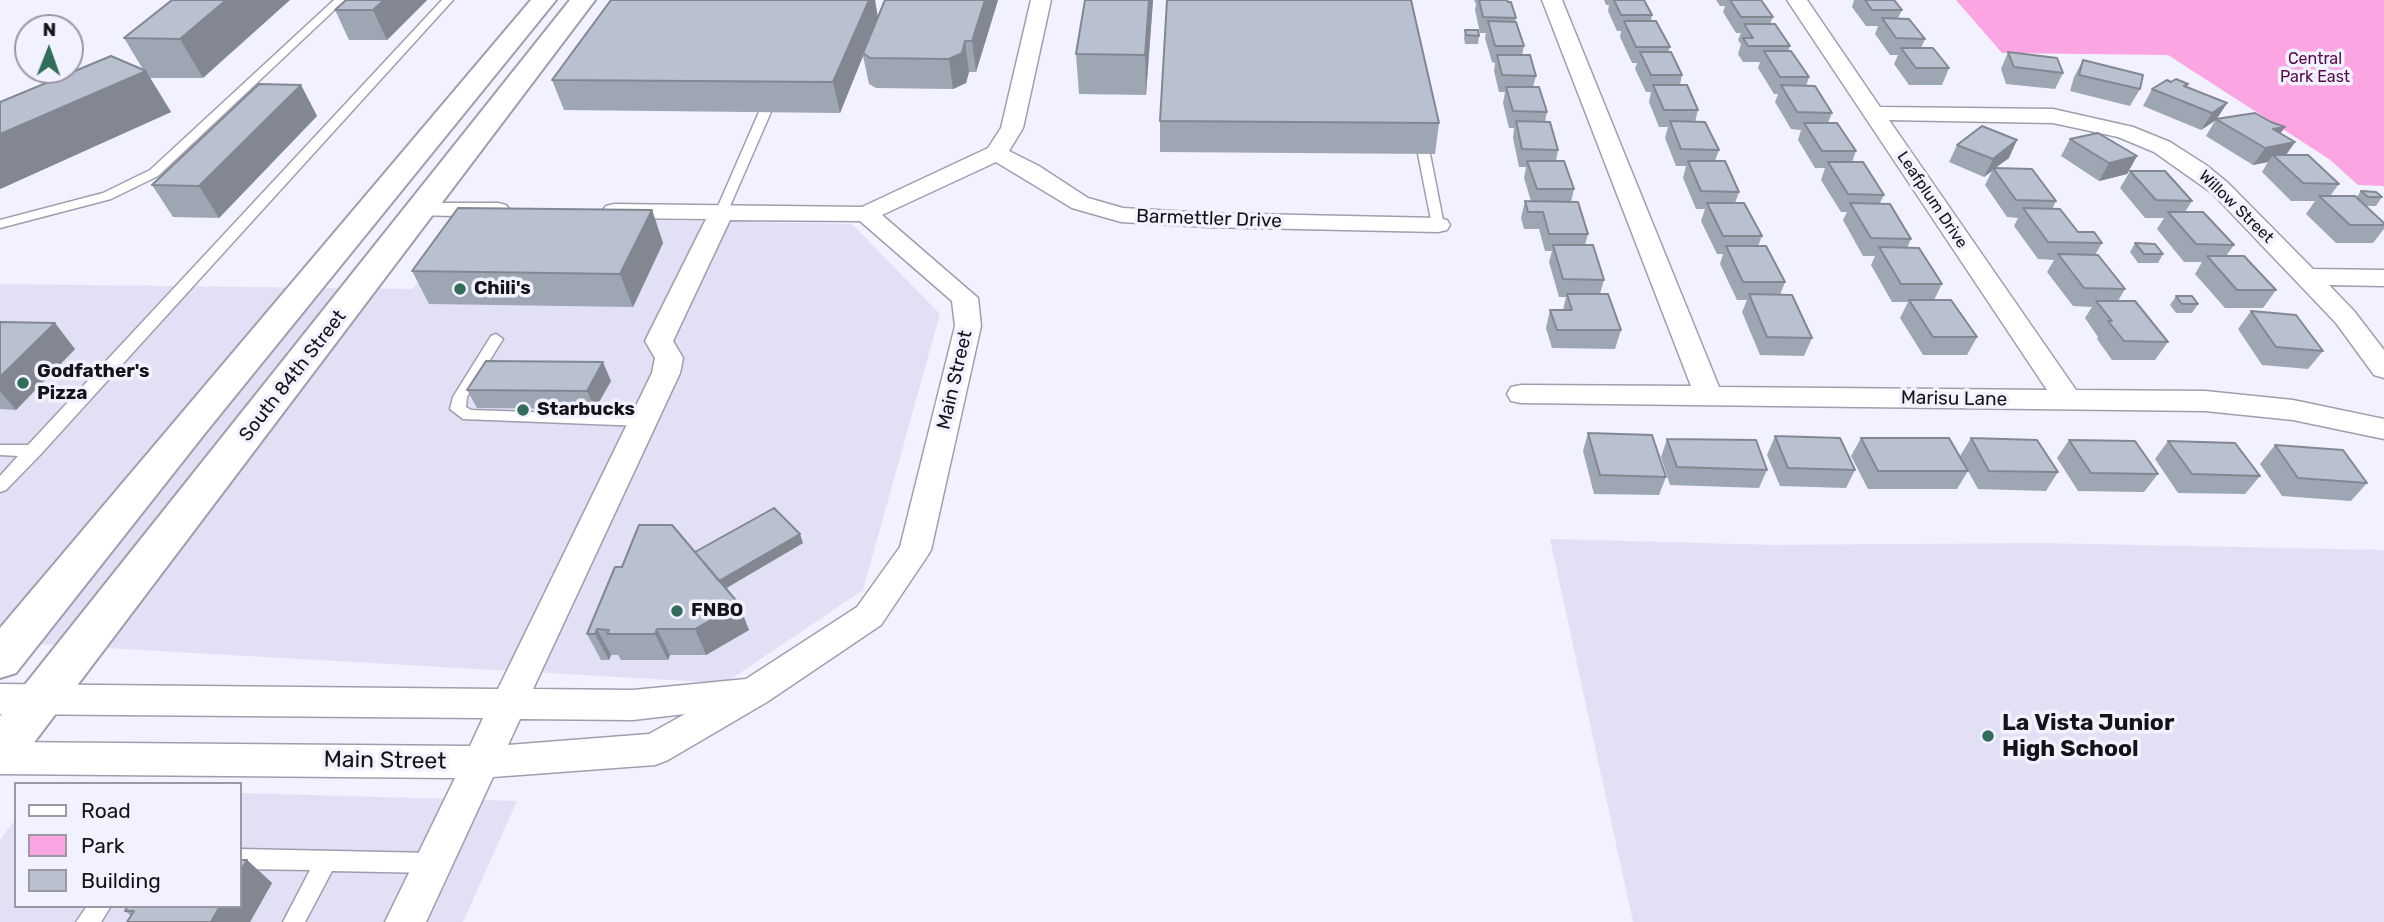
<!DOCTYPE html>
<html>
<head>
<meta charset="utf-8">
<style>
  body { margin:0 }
  #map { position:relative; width:2384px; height:922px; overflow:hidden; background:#f2f1ff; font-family:Rubik,sans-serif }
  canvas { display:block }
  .legend { position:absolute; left:14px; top:782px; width:228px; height:126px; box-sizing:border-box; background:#f2f1ff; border:2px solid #9998a3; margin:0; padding:9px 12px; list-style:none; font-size:21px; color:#141319 }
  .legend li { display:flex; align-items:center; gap:14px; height:35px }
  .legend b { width:35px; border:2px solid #9998a3 }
  .north { position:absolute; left:14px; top:14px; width:70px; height:70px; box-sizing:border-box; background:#f2f1ff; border:2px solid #9998a3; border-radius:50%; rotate:1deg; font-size:19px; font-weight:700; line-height:28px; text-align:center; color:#141319 }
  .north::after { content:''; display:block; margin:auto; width:24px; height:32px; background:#316d58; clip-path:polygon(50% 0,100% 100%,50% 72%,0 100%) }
</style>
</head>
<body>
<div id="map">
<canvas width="2384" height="922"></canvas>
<ul class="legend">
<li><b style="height:9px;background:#fff"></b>Road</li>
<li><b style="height:19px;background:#fba6e3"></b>Park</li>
<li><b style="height:19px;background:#b9c1d0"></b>Building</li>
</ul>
<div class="north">N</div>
</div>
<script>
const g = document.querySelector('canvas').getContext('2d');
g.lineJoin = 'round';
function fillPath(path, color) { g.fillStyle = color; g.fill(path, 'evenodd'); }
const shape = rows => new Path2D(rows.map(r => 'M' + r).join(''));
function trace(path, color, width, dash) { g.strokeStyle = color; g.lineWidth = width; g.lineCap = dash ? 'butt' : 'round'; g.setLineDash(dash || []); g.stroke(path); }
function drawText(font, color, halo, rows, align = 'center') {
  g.font = font + ' Rubik,sans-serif'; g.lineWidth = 7; g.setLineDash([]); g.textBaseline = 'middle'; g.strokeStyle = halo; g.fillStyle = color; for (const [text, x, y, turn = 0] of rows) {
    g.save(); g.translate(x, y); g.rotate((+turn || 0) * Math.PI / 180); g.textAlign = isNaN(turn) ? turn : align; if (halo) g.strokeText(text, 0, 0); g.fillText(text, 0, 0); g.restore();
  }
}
fillPath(shape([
  [462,217,852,224,940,314,863,590,725,683,0,642,0,284,413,289],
  [1550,539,1775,545,2040,543,2384,550,2384,922,1633,922],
  [240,793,517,801,463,922,0,922,0,840,16,818,16,906,240,906]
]), '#e1e0f4');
fillPath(shape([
  [1956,0,2384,0,2384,186,2358,185,2329,159,2168,55,2002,53]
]), '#fba6e3');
const service = shape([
  [334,0,345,0,158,176,111,199,0,228,0,220,103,193,150,170,334,0],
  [442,0,453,0,40,455,6,490,0,492,0,476,18,456,0,455,0,445,28,445,442,0],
  [765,109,771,112,727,213,726,216,716,216,715,213,759,112,765,109],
  [1424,150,1430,154,1444,225,1438,229,1432,225,1418,154,1424,150],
  [496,334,503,339,467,397,466,407,471,410,643,416,651,421,643,426,463,419,450,409,453,397,491,336,496,334],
  [240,849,432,853,439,856,442,863,439,870,432,873,332,871,305,922,283,922,310,870,240,869,240,849],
  [87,906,111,906,101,922,76,922,87,906]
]);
const minor = shape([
  [1031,0,1051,0,1023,128,1009,151,1039,166,1088,198,1123,208,1207,213,1438,218,1447,220,1450,225,1447,230,1438,232,1207,227,1121,222,1072,208,996,162,882,215,978,298,981,326,931,550,926,558,881,625,767,702,668,760,655,765,493,777,426,922,385,922,455,778,0,774,0,742,470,746,483,718,0,714,0,684,498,689,652,373,655,358,645,341,706,219,614,218,606,216,602,211,606,206,614,204,862,207,988,148,1001,128,1031,0],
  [730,220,860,221,952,301,955,326,900,547,857,607,746,679,633,690,533,689,680,373,683,358,673,341,730,220],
  [685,714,649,734,508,745,520,719,633,720,685,714],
  [1542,0,1562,0,1719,387,2047,390,1787,0,1807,0,1880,107,2053,109,2133,127,2170,142,2206,165,2228,183,2313,269,2384,270,2384,286,2329,285,2354,311,2384,350,2384,378,2374,375,2336,323,2212,193,2154,152,2118,137,2053,123,1889,120,2076,390,2205,391,2293,400,2384,419,2384,439,2293,420,2205,411,1521,403,1511,401,1507,394,1511,387,1521,385,1691,386,1542,0],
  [421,203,498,203,506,205,510,210,506,215,498,217,413,215,409,210,413,205,421,203]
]);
const primary = shape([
  [531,0,556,0,206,432,16,673,0,678,0,628,531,0],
  [570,0,595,0,17,765,0,771,0,716,570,0]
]);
trace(service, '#9f9eae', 3);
trace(minor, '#9f9eae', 3);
trace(primary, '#9f9eae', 4);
fillPath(service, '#fff');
fillPath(minor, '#fff');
fillPath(primary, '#fff');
fillPath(shape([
  [172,0,203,78,150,78,171,112,0,189,0,102,144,71,124,38],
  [346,0,427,0,387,40,349,40,335,10],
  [875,0,878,17,885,0,998,0,976,72,969,72,966,83,953,89,876,88,869,84,863,56,840,113,564,110,552,80],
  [1153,0,1146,95,1079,94,1076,54],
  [1474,0,1507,0,1516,18,1515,22,1524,46,1522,55,1536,76,1533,87,1547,112,1545,122,1558,150,1556,161,1574,189,1571,202,1588,234,1585,245,1604,280,1600,294,1621,330,1615,349,1552,348,1546,328,1550,310,1563,310,1566,297,1559,297,1549,262,1552,251,1545,251,1539,229,1524,229,1521,218,1525,201,1531,201,1524,178,1526,167,1519,167,1513,138,1514,128,1509,128,1503,103,1505,92,1499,92,1494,71,1495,63,1492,62,1485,38,1486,33,1480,33,1475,10,1476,4],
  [1604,0,1644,0,1652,15,1651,21,1670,47,1668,52,1682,75,1680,85,1698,110,1695,122,1719,150,1715,161,1739,192,1735,203,1762,236,1758,246,1785,282,1780,295,1812,338,1804,356,1760,355,1742,312,1747,300,1737,300,1720,264,1723,254,1717,254,1701,221,1705,209,1696,209,1683,178,1686,166,1676,166,1665,138,1668,127,1659,127,1649,102,1651,92,1646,92,1635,69,1637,63,1632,63,1620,37,1621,31,1617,31,1608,11,1609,5,1606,5],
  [1716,0,1761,0,1773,17,1770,24,1790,46,1788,51,1809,77,1806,86,1832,113,1828,123,1856,151,1852,162,1884,195,1880,203,1911,239,1907,248,1942,284,1934,300,1977,337,1967,355,1923,355,1900,318,1908,302,1892,302,1871,265,1875,256,1863,256,1843,220,1847,212,1841,212,1821,180,1825,168,1815,168,1798,140,1801,130,1791,129,1775,102,1778,94,1774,94,1758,68,1760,62,1743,62,1738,54,1741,44,1738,40,1741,33,1736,33,1723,12,1725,6,1720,6],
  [1854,0,1894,0,1902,10,1898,18,1925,39,1921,48,1949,68,1942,85,1909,85,1894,64,1898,55,1890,55,1875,34,1878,26,1866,26,1852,7],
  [1465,30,1479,36,1478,44,1465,44,1464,38],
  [2008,52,2063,73,2055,89,2006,84,2001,69],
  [2083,60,2140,89,2130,106,2070,91,2074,77],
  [2171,82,2188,84,2186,87,2227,103,2216,120,2201,130,2143,106,2152,89],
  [301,85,317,116,219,218,173,217,152,185],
  [2216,119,2280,133,2295,142,2286,155,2339,184,2330,196,2356,198,2361,191,2382,197,2376,206,2365,206,2384,223,2384,229,2373,243,2336,243,2306,214,2315,201,2291,201,2262,172,2268,162,2253,165,2206,136],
  [1160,121,1439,123,1435,154,1160,152],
  [2070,139,2137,156,2127,174,2099,181,2061,156],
  [1957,145,2009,158,1995,168,2056,201,2052,209,2078,232,2102,243,2095,255,2125,289,2118,301,2168,342,2155,360,2112,360,2097,339,2098,337,2085,318,2092,307,2073,306,2047,272,2054,260,2038,259,2014,226,2018,218,2007,217,1985,185,1992,171,1984,177,1949,162],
  [2130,171,2192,201,2185,212,2234,245,2226,256,2276,290,2263,308,2225,308,2195,274,2202,262,2184,262,2157,229,2164,218,2145,218,2120,188],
  [652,210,663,243,633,307,429,304,412,271],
  [2135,243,2163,254,2158,263,2138,263,2130,252],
  [2176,296,2198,304,2192,313,2176,313,2170,305],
  [2251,311,2323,351,2308,369,2262,365,2238,329],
  [0,322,75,349,16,410,0,409],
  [611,381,595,409,477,408,467,390],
  [1588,433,1666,477,1659,495,1594,494,1583,451],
  [1775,436,1855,470,1846,488,1780,486,1767,455],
  [1861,438,1960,456,1971,438,2058,472,2046,491,1978,489,1968,471,1957,489,1868,489,1851,456],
  [1667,439,1767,470,1759,488,1670,485,1661,457],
  [2069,440,2158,474,2144,492,2078,491,2057,458],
  [2168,441,2260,476,2245,494,2178,493,2155,459],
  [2275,445,2367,483,2351,501,2282,496,2260,464],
  [803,543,726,588,749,630,706,655,670,655,668,660,621,660,618,655,611,655,609,660,601,660,587,634,622,567,695,552],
  [240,860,247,860,272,883,250,922,127,922,131,916,125,911,127,908,126,906,240,906]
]), '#9fa6b3');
fillPath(shape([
  [226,0,290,0,203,78,180,39],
  [384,0,427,0,387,40,373,10],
  [869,0,875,0,878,20,863,53,863,56,840,113,833,82],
  [985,0,998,0,976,72,972,41],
  [1149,0,1153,0,1146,95,1145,55],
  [965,41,969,72,966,83,953,89,949,59],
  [146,71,171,112,0,189,0,134],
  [301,85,317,116,219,218,199,186],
  [2227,103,2216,120,2201,130,2212,113],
  [2285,127,2273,144,2273,129],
  [2017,140,2009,158,1994,169,1993,168,1992,171,1984,177,1993,159],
  [2295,142,2283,159,2273,155,2268,162,2253,165,2265,148],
  [2137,156,2127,174,2099,181,2109,163],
  [652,210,663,243,633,307,620,274],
  [55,323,75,349,16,410,0,391,0,377],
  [603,362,611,381,595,409,587,391],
  [800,534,803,543,718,593,714,583],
  [739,604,749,630,706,655,695,629],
  [597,629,611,655,609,660,595,634],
  [657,629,670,655,668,660,655,634],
  [247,860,272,883,250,922,211,922,220,906,240,906,240,872]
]), '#828792');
const building = shape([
  [172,0,226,0,180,39,124,38,172,0],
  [346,0,384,0,373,10,335,10,346,0],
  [611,0,869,0,833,82,552,80,611,0],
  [885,0,985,0,972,41,965,41,962,53,949,59,870,58,863,53,885,0],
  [1085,0,1149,0,1145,55,1076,54,1085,0],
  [1167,0,1411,0,1439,123,1160,121,1167,0],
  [1479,0,1507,0,1508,2,1511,2,1516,18,1483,17,1479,0],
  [1614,0,1644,0,1652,15,1621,15,1614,0],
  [1730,0,1761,0,1773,17,1741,17,1730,0],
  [1865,0,1894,0,1902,10,1872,10,1865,0],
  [1882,18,1909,19,1925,39,1896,38,1882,18],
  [1488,21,1516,22,1524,46,1495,46,1488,21],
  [1624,21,1656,21,1670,47,1636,47,1624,21],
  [1744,24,1775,24,1790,46,1748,46,1743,38,1753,38,1744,24],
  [1465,30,1478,30,1479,36,1466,35,1465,30],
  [1901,48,1933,48,1949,68,1916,68,1901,48],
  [1764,51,1791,51,1809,77,1780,77,1764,51],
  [1640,52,1671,52,1682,75,1651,75,1640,52],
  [2008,52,2057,58,2063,73,2014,67,2008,52],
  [1497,55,1530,55,1536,76,1502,75,1497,55],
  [111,56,146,71,0,134,0,102,111,56],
  [2083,60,2143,75,2140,89,2079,75,2083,60],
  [2176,79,2188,84,2184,86,2227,103,2212,113,2152,89,2167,80,2171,82,2176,79],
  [259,84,301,85,199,186,152,185,259,84],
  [1653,85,1687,85,1698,110,1664,110,1653,85],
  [1781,85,1815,86,1832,113,1797,112,1781,85],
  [1506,87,1539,87,1547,112,1513,111,1506,87],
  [2255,113,2271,122,2285,127,2273,129,2295,142,2265,148,2216,119,2255,113],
  [1516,121,1550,122,1558,150,1522,149,1516,121],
  [1670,121,1705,122,1719,150,1681,149,1670,121],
  [1804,123,1837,123,1856,151,1822,151,1804,123],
  [1982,126,2017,140,1993,159,1957,145,1982,126],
  [2098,133,2137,156,2109,163,2070,139,2098,133],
  [2273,155,2308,155,2339,184,2303,183,2273,155],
  [1527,161,1564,161,1574,189,1537,189,1527,161],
  [1688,161,1725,161,1739,192,1701,191,1688,161],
  [1828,162,1863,162,1884,195,1848,194,1828,162],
  [1993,168,2032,169,2056,201,2016,200,1993,168],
  [2130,171,2165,171,2192,201,2156,200,2130,171],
  [2361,191,2376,192,2382,197,2368,197,2361,191],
  [2319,196,2355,196,2384,223,2384,225,2350,225,2319,196],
  [1525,201,1578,202,1588,234,1549,234,1543,212,1528,212,1525,201],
  [1707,203,1744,203,1762,236,1723,236,1707,203],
  [1850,203,1890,204,1911,239,1871,238,1850,203],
  [458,208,652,210,620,274,412,271,458,208],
  [2023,208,2060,209,2078,232,2094,232,2102,243,2048,242,2023,208],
  [2168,212,2203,212,2234,245,2196,244,2168,212],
  [2135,243,2155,244,2163,254,2144,254,2135,243],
  [1553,245,1593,245,1604,280,1563,279,1553,245],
  [1726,246,1766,246,1785,282,1743,282,1726,246],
  [1879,247,1919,248,1942,284,1901,284,1879,247],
  [2058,254,2098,255,2125,289,2084,288,2058,254],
  [2207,256,2244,256,2276,290,2237,290,2207,256],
  [1567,294,1608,294,1621,330,1557,330,1550,310,1572,310,1567,294],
  [1749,294,1792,295,1812,338,1767,337,1749,294],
  [2176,296,2192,296,2198,304,2182,304,2176,296],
  [1909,300,1951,300,1977,337,1933,337,1909,300],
  [2096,301,2135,301,2168,342,2124,341,2108,321,2112,321,2096,301],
  [2251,311,2296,315,2323,351,2276,347,2251,311],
  [0,322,55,323,0,377,0,322],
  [486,361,603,362,587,391,467,390,486,361],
  [1588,433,1652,435,1666,477,1600,475,1588,433],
  [1775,436,1840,438,1855,470,1788,468,1775,436],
  [1861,438,1949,438,1968,471,1878,471,1861,438],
  [1971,438,2037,440,2058,472,1989,471,1971,438],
  [1667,439,1756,440,1767,470,1677,467,1667,439],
  [2069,440,2135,441,2158,474,2091,473,2069,440],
  [2168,441,2235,443,2260,476,2192,474,2168,441],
  [2275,445,2343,450,2367,483,2298,478,2275,445],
  [774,508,800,534,719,581,695,552,774,508],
  [639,525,672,525,739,604,695,629,657,629,655,634,607,634,609,630,597,629,595,634,587,634,615,567,622,567,639,525],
  [240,860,247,860,240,872,240,860],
  [128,906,220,906,211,922,127,922,134,911,125,911,128,906]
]);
fillPath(building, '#b9c1d0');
trace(building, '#828792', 2);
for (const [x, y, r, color] of [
  [460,289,7,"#316d58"],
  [23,383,7,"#316d58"],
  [523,410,7,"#316d58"],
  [677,611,7,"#316d58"],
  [1988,736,7,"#316d58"]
]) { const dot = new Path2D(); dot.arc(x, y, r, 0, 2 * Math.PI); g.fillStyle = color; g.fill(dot); trace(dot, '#f2f1ff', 2.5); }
drawText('16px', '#560947', '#f2f1ff', [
  ["Central",2315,59],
  ["Park East",2315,77]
]);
drawText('16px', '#141319', '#f2f1ff', [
  ["Leafplum Drive",1932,200,56],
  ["Willow Street",2236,207,44]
]);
drawText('19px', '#141319', '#f2f1ff', [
  ["Barmettler Drive",1209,219,2],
  ["South 84th Street",293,376,-52],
  ["Main Street",955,380,-77],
  ["Marisu Lane",1954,399,1]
]);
drawText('bold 19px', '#141319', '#f2f1ff', [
  ["Chili's",474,289],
  ["Godfather's",37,372],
  ["Pizza",37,394],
  ["Starbucks",537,410],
  ["FNBO",691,611]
], 'left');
drawText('bold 23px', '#141319', '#f2f1ff', [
  ["La Vista Junior",2002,723],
  ["High School",2002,749]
], 'left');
drawText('23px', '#141319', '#f2f1ff', [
  ["Main Street",385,761,1]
]);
</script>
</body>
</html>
